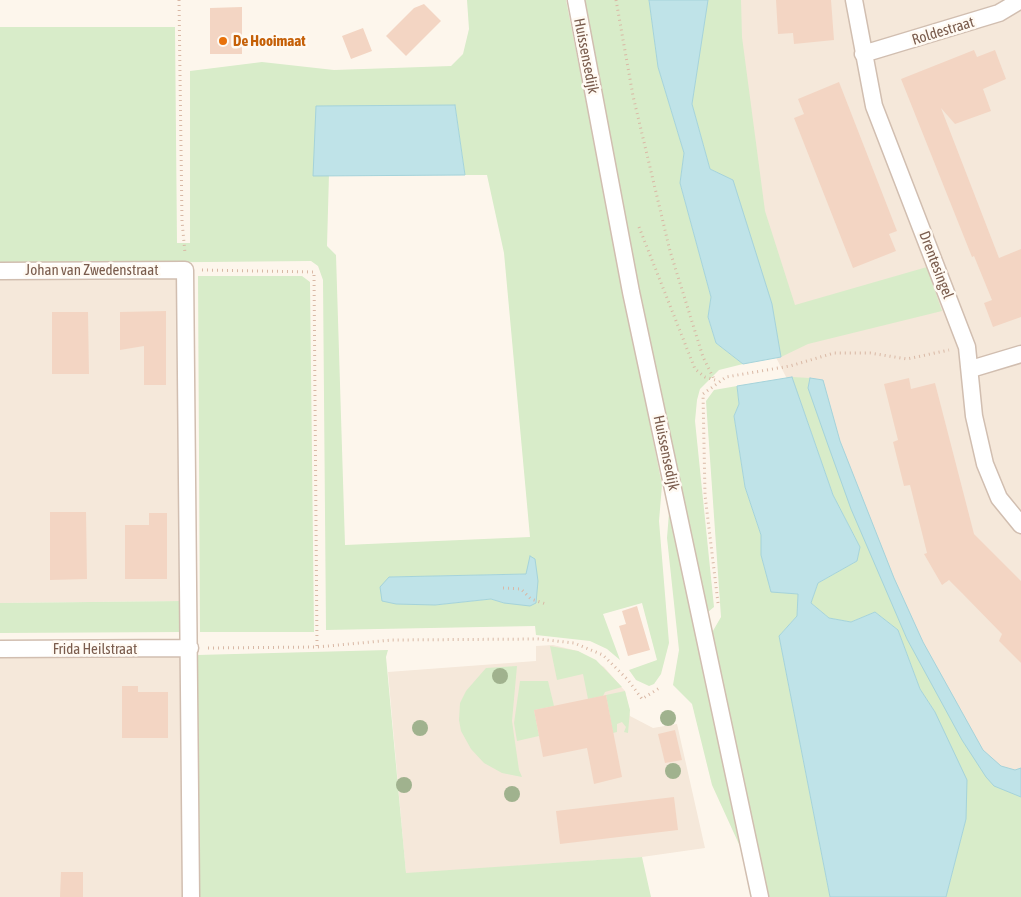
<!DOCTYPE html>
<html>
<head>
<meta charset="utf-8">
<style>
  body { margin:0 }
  canvas { display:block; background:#fdf6ec }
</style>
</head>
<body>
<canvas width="1021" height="897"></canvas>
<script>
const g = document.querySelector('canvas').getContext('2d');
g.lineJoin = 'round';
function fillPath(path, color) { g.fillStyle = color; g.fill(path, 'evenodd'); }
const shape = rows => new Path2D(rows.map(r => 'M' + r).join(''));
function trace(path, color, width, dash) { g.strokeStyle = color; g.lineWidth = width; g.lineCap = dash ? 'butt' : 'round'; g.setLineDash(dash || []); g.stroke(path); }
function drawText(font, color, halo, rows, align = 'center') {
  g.font = font + ' "Asap Condensed",sans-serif'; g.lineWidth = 5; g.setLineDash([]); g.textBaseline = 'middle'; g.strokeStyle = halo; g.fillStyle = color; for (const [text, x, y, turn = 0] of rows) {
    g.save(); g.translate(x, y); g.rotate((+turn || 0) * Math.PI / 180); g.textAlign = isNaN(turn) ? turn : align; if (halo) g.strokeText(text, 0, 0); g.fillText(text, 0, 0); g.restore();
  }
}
fillPath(shape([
  [679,0,1021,0,1021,776,996,785,749,305],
  [180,275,182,601,0,603,0,276],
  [553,645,578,651,604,667,625,691,630,716,653,728,677,724,705,848,642,857,406,874,388,672,536,661,536,646],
  [183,654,184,897,0,897,0,655]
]), '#f5e8da');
fillPath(shape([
  [467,0,566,0,662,485,659,521,669,643,661,674,654,684,649,686,636,680,629,670,657,660,642,603,603,614,620,660,607,649,590,641,536,635,535,626,326,630,323,280,318,266,311,261,0,264,0,27,175,27,177,243,190,243,190,71,262,62,334,70,451,66,463,54,469,29],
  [455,105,465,175,487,175,504,253,530,537,345,545,336,255,327,246,329,174],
  [527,574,504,603,491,599,435,605,389,577],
  [582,0,649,0,658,67,684,153,680,183,711,297,708,318,716,343,743,364,719,370,700,389,697,400,695,421,714,607,708,612,662,397,611,191],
  [708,0,741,0,742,37,765,211,795,305,927,267,942,311,808,344,781,357,772,304,733,180,710,169,692,104],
  [198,276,302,276,310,282,314,632,200,632],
  [792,377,810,378,808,388,907,639,1008,791,1021,797,1021,897,946,897,966,819,935,712,920,689,898,630,875,612,851,622,829,618,811,603,818,583,857,561,860,547,833,495],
  [737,386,739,404,734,416,745,487,761,535,761,555,771,591,798,594,797,616,779,636,830,897,766,897,710,636,721,617,706,401,714,390],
  [669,513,700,653,743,853,712,785,692,704,673,685,679,650,667,538],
  [182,601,183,632,0,633,0,603],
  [550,646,578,651,596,660,622,687,605,692,603,696,588,699,583,674,557,680],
  [388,650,386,657,406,873,642,857,651,897,198,897,197,655],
  [517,666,512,721,519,770,522,777,502,773,484,763,471,749,461,731,459,720,460,703,466,691,486,668],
  [520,681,548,681,554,706,534,710,539,736,517,741,514,723],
  [625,691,630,710,628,733,624,732,626,727,622,722,617,724,617,732,613,733,606,695]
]), '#d8ecc9');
const water = shape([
  [649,0,708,0,692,104,710,169,733,180,772,304,781,357,743,364,716,343,708,317,711,297,680,183,684,153,658,67,649,0],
  [455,105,465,175,313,176,316,106,455,105],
  [792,377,833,495,860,547,857,561,818,583,811,603,829,618,851,622,875,612,898,630,920,689,935,712,967,780,966,819,946,897,830,897,779,636,797,616,798,594,771,592,761,555,761,535,745,487,734,416,739,404,737,386,792,377],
  [810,378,823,380,840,441,894,578,923,642,983,750,1001,766,1015,770,1021,768,1021,797,994,786,986,777,962,740,907,639,851,509,828,445,808,388,810,378],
  [530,556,535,559,538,581,536,603,530,606,504,603,491,599,435,605,396,604,382,601,380,587,389,577,526,574,530,556]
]);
fillPath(water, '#bfe3e8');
trace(water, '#a5d3da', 1);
fillPath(shape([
  [776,0,831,0,834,40,794,44,793,33,778,34],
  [424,4,441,21,406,56,386,36,414,8],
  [242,7,242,54,210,54,210,8],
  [363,28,372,51,351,59,342,36],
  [974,50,977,57,995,50,1006,79,983,89,991,111,955,124,941,108,999,258,1021,249,1021,317,993,327,984,303,992,300,974,256,972,257,901,79],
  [839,82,897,231,889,234,896,251,853,268,794,118,804,114,798,99],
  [166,311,166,385,144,385,144,346,120,350,120,312],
  [52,312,88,312,89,374,52,374],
  [909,378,911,389,935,383,974,534,1021,581,1021,663,999,641,1002,634,962,593,949,580,942,585,924,554,927,553,910,485,904,486,893,442,898,440,884,384],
  [50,512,86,512,87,579,50,580],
  [149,513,167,513,167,579,125,579,125,525,149,525],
  [637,606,650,650,628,656,619,626,626,624,622,611],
  [122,686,138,686,138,692,168,692,168,738,122,738],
  [606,695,622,777,594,784,587,748,543,757,534,710],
  [675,730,682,760,665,763,658,734],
  [674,797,678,830,560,844,556,811],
  [61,872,83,872,83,897,60,897]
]), '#f3d5c3');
const street = shape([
  [576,0,631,292,760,897],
  [854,0,874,106,967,347,974,416,985,464,999,498,1021,525],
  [863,54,999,13,1021,0],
  [0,271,185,270,191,897],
  [971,369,1021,354],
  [0,649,190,648]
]);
trace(street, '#d1beb0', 19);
trace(shape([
  [179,0,182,221,185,253],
  [616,0,633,96,670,251,703,357,714,379],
  [639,227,695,369,705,377,715,380],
  [202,270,314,272,317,647],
  [503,588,521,589,531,599,546,604],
  [718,603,705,495,703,394,726,377,790,366,834,353,870,353,907,359,949,350],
  [208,648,317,647,392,640,538,639,574,643,603,655,628,680,642,699,661,687]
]), '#d9b8a5', 3, [1, 4]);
trace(street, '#fff', 16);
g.fillStyle = '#a0b28e';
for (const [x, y] of [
  [500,676],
  [668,718],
  [420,728],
  [673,771],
  [404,785],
  [512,794]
]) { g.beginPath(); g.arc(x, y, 8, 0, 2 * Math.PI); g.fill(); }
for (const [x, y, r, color] of [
  [223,41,5,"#e8710a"]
]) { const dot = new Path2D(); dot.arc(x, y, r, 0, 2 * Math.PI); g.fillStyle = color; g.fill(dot); trace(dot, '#fffaf3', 2); }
drawText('15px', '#7a5c4d', '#fffaf3', [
  ["Roldestraat",943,31,-17],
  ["Huissensedijk",586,56,79],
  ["Drentesingel",936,265,69],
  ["Johan van Zwedenstraat",92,270],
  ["Huissensedijk",666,453,78],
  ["Frida Heilstraat",95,649]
]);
drawText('bold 15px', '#c56008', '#fffaf3', [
  ["De Hooimaat",233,41]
], 'left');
</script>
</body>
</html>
